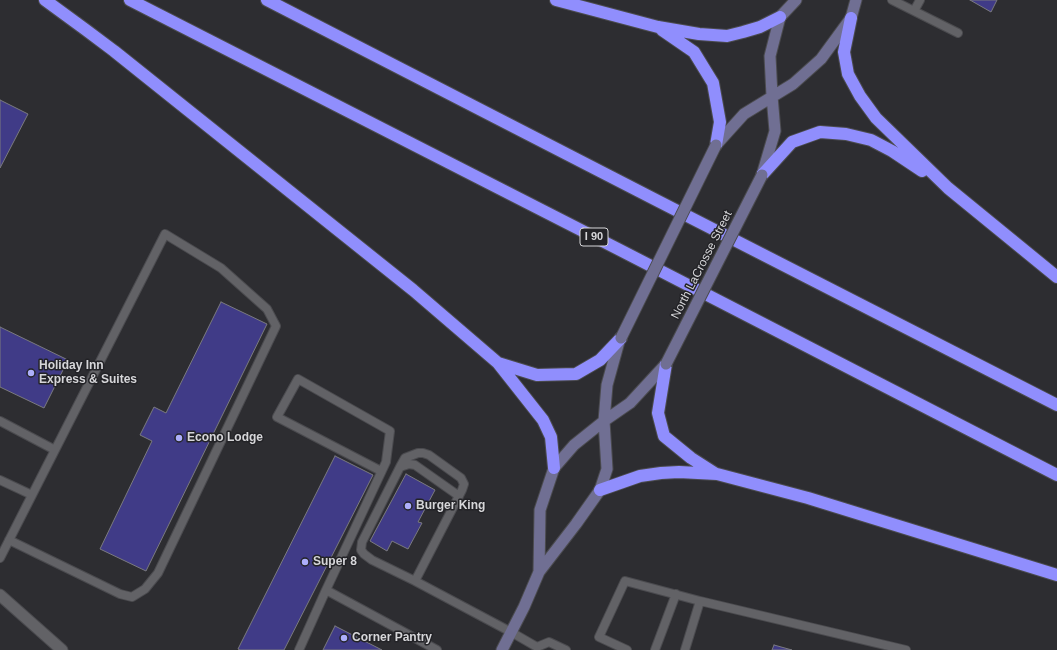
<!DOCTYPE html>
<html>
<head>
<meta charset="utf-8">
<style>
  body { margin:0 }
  canvas { display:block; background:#2d2d31 }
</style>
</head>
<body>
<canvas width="1057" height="650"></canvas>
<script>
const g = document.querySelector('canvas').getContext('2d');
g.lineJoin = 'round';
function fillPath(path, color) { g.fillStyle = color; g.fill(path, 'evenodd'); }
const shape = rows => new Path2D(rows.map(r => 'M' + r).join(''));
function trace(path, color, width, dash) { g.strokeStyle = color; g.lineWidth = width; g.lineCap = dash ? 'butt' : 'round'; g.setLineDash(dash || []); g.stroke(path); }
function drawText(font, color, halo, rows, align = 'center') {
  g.font = font + ' Helvetica,sans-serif'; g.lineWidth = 3; g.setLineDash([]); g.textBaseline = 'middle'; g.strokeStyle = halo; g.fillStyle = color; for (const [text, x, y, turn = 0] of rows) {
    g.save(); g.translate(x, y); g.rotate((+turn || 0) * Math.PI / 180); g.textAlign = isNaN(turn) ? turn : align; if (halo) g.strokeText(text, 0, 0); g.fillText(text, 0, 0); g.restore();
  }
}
const building = shape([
  [970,0,997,0,991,12,970,0],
  [0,100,28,114,0,168,0,100],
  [221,302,267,324,146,571,100,549,152,441,140,435,154,407,166,413,221,302],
  [0,327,68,360,44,408,0,387,0,327],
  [335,456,373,475,284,650,240,650,238,649,335,456],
  [406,474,435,490,418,522,422,523,408,549,392,541,387,551,370,541,406,474],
  [335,626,382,650,323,650,335,626],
  [774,645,792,650,772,650,774,645]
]);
fillPath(building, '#403b87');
trace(building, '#7a7a7f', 1);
const service = shape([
  [892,0,914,11,920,0],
  [914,11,958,33],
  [0,421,55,450],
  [400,467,405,458,418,453,423,453,429,455,461,478,464,484,462,490,415,581,511,632,537,647],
  [0,480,32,495],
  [0,558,165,234,221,268,267,309,276,326,158,573,145,589,132,597,120,594,9,540],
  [415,581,372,560,364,554,361,550,362,542,400,467,409,464,415,465,459,496],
  [326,590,386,462,390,431,298,379,277,417,381,471],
  [537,647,549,642,566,650],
  [299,650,326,590,437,650],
  [627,650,599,637,625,581,700,601,906,650],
  [655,650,676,594],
  [685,650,700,601]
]);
const minor = shape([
  [0,595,62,650]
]);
const secondary = shape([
  [716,145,744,114,793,84,821,59,851,18,856,0],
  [762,175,775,131,772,96,770,56,780,17,796,0],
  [539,572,540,510,554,468,574,445,604,421,630,403,666,364],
  [502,650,524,607,539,572,576,524,600,490,607,469,604,421,607,385,620,338]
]);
const motorway = shape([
  [45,0,86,30,114,51,413,290,498,363,543,420,551,437,554,468],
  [130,0,618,249,1057,475],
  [267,0,658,201,1057,405],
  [556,0,658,27,699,34,727,36,743,32,760,27,780,17],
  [851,18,844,52,848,74,860,96,876,118,948,188,1057,277],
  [662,30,694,52,713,83,720,122,716,145],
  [762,175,792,142,820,132,846,134,871,140,892,151,922,171],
  [498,363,537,375,576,374,600,360,621,338],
  [666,364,658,413,664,436,691,458,716,474],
  [600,490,640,476,661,473,679,472,717,474,808,498,1057,575]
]);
trace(service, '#4b4b4f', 10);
trace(minor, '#4b4b4f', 13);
trace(secondary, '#4b4b4f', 13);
trace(motorway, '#4b4b4f', 14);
trace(service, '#626266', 8);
trace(minor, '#626266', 11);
trace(secondary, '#706f93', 11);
trace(motorway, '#908efd', 12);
const secondaryBridge = shape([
  [621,338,716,145],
  [666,364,762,175]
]);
trace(secondaryBridge, '#4b4b4f', 13, []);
trace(secondaryBridge, '#706f93', 11);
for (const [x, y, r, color] of [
  [31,373,4,"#adaffb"],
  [179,438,4,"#adaffb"],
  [408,506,4,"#adaffb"],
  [305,562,4,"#adaffb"],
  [344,638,4,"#adaffb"]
]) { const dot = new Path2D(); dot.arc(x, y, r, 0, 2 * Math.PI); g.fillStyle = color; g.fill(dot); trace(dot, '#232327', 1.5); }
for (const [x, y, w] of [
  [594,237,28]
]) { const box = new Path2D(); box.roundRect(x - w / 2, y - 9, w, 18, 3); g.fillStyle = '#232327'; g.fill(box); trace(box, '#d6d6d9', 1); }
drawText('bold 11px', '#d6d6d9', null, [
  ["I 90",594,237]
]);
drawText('12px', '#d6d6d9', '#232327', [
  ["North LaCrosse Street",702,265,-63]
]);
drawText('bold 12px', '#d6d6d9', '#232327', [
  ["Holiday Inn",39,366],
  ["Express & Suites",39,380],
  ["Econo Lodge",187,438],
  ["Burger King",416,506],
  ["Super 8",313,562],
  ["Corner Pantry",352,638]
], 'left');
</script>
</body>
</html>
